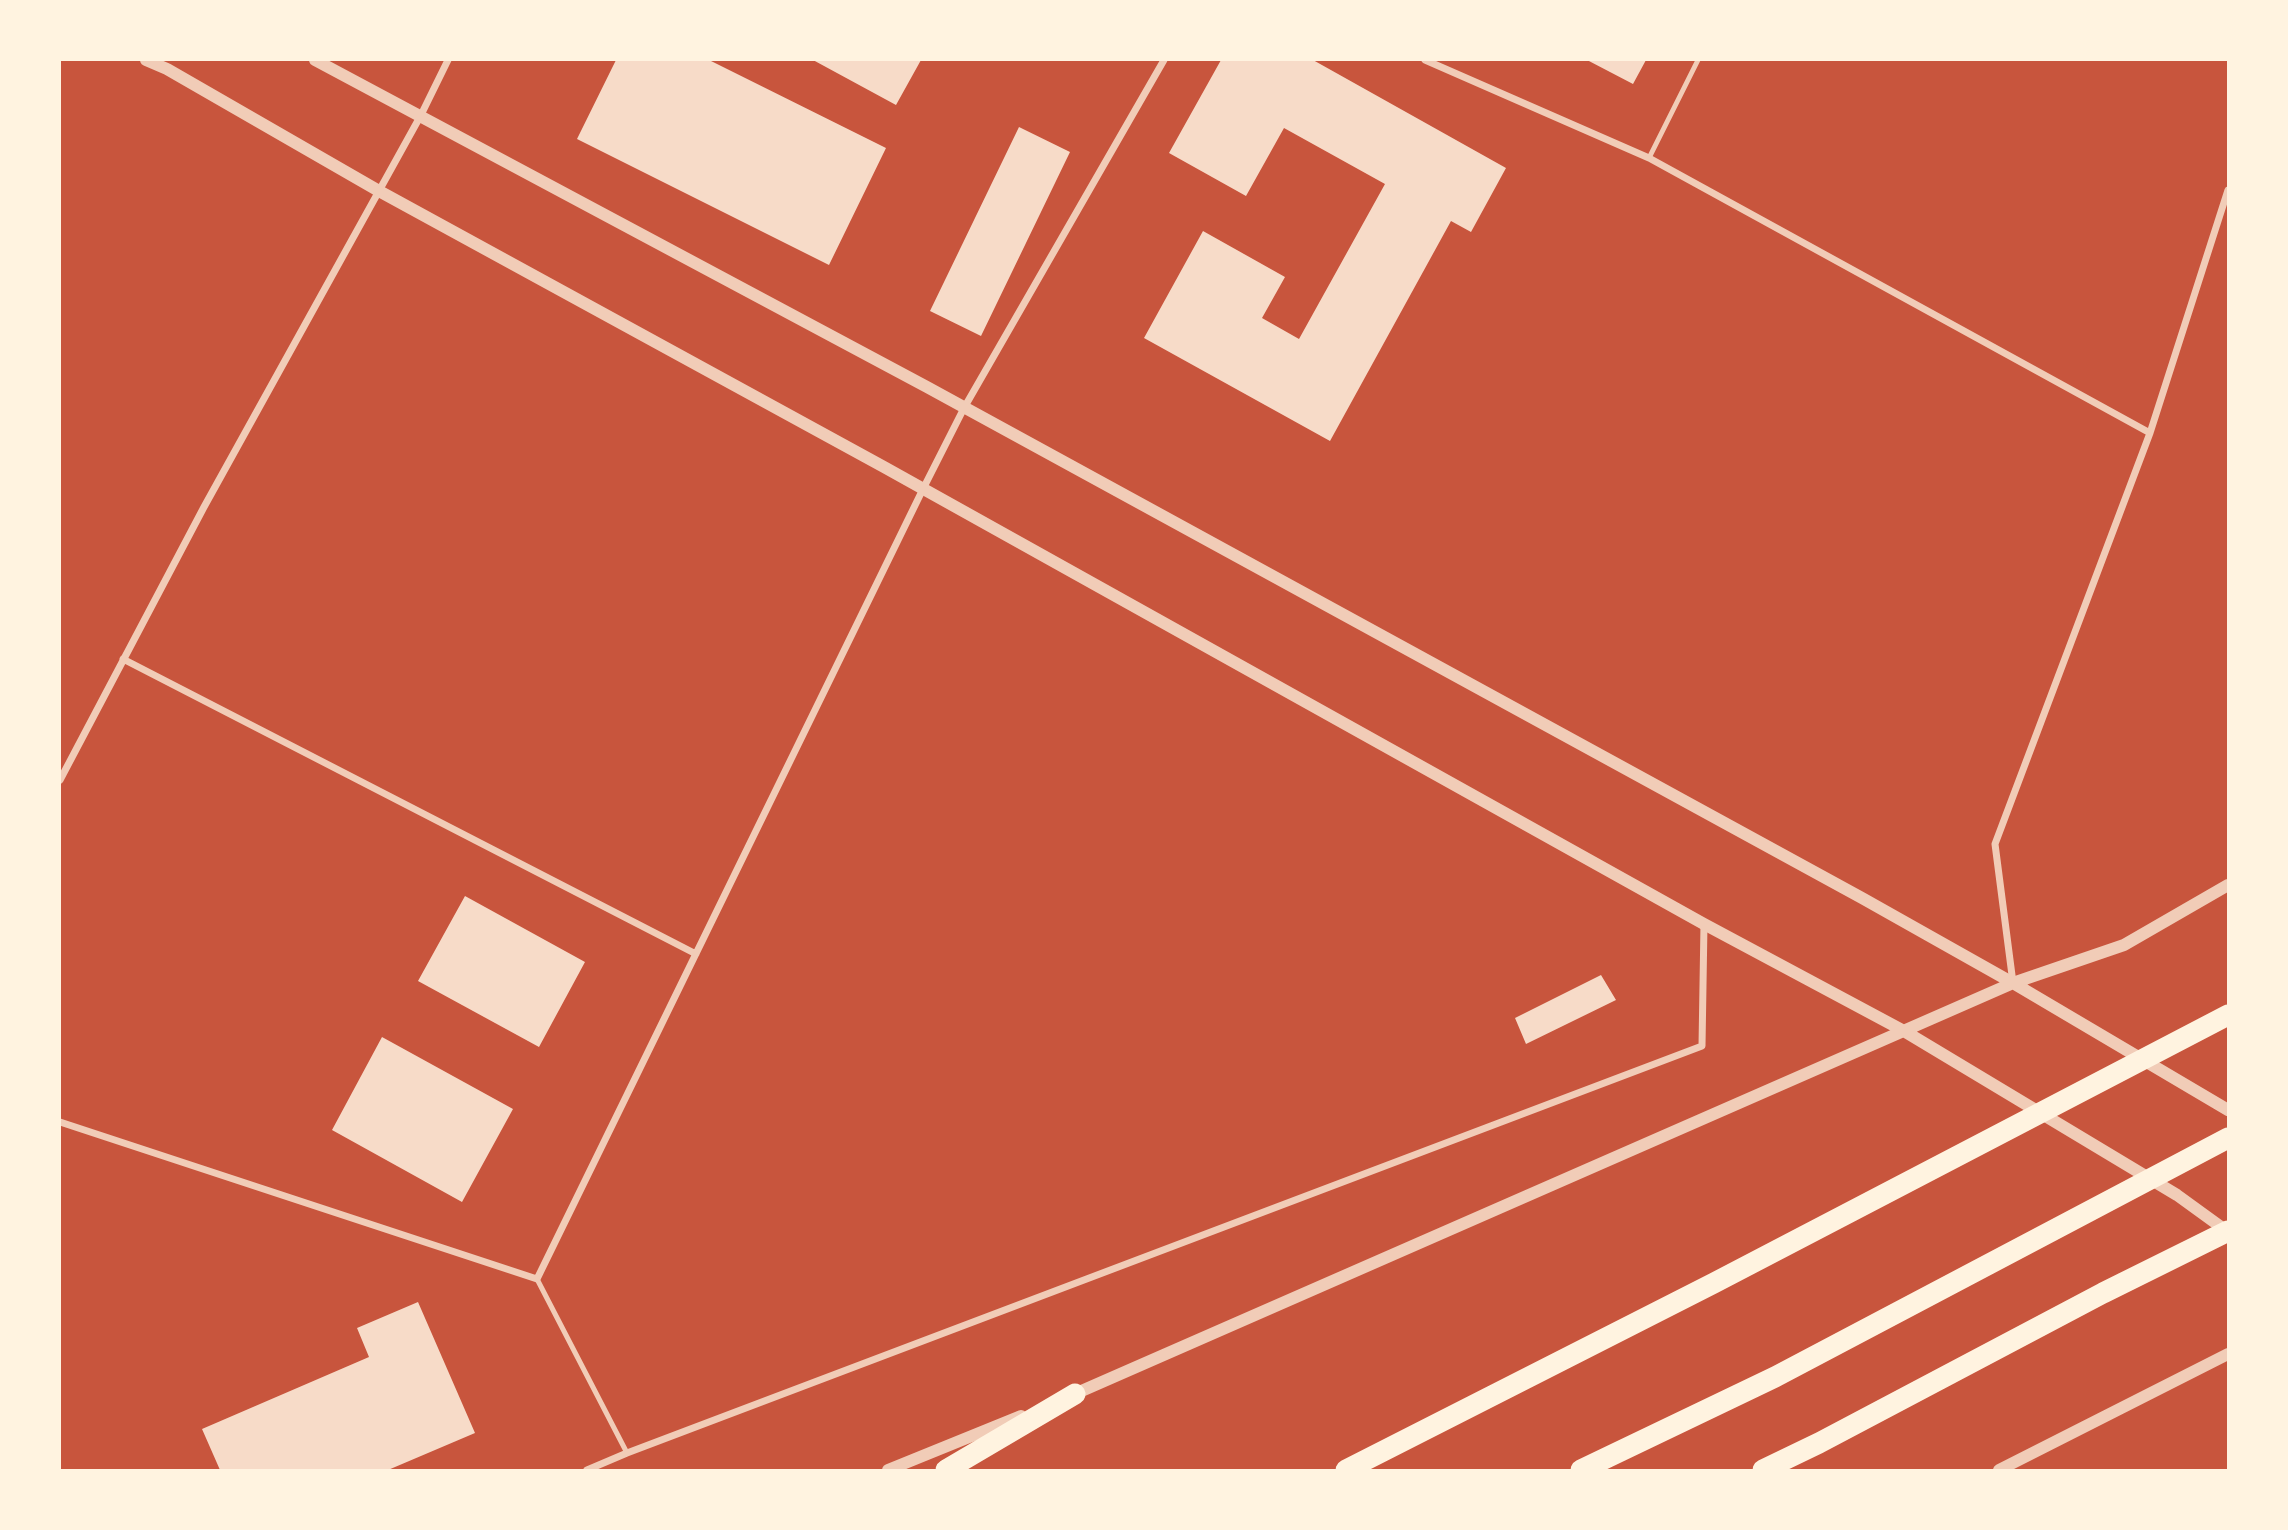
<!DOCTYPE html>
<html>
<head>
<meta charset="utf-8">
<style>
  body { margin:0 }
  #map { position:relative; width:2288px; height:1530px; overflow:hidden; background:#c8553d; font-family:"Roboto Condensed",sans-serif }
  canvas { display:block }
  .frame { position:absolute; inset:0; border:61px solid #fff3e0; pointer-events:none }
</style>
</head>
<body>
<div id="map">
<canvas width="2288" height="1530"></canvas>
<div class="frame"></div>
</div>
<script>
const g = document.querySelector('canvas').getContext('2d');
g.lineJoin = 'round';
function fillPath(path, color) { g.fillStyle = color; g.fill(path, 'evenodd'); }
const shape = rows => new Path2D(rows.map(r => 'M' + r).join(''));
function trace(path, color, width, dash) { g.strokeStyle = color; g.lineWidth = width; g.lineCap = dash ? 'butt' : 'round'; g.setLineDash(dash || []); g.stroke(path); }
fillPath(shape([
  [616,60,709,60,886,148,829,265,577,139],
  [813,60,921,60,896,105],
  [1221,60,1313,60,1506,168,1471,232,1451,221,1330,441,1144,338,1203,231,1285,277,1262,318,1299,339,1385,184,1284,128,1246,196,1169,153],
  [1587,60,1646,60,1633,84],
  [1019,127,1070,152,981,336,930,311],
  [465,896,585,962,539,1047,418,981],
  [1601,975,1616,1000,1526,1044,1515,1018],
  [382,1037,513,1109,462,1202,332,1130],
  [418,1302,475,1433,388,1470,220,1470,202,1429,369,1357,357,1328]
]), '#f7dbc8');
trace(shape([
  [1649,158,1698,60],
  [537,1279,627,1453]
]), '#f1ccb7', 5);
trace(shape([
  [1425,60,1649,158,2150,433],
  [123,659,696,954],
  [60,780,204,507,421,115,448,60],
  [2013,983,1995,844,2150,433,2228,190],
  [60,1122,537,1279,923,489,964,408,1164,60],
  [587,1470,627,1453,1702,1046,1704,924]
]), '#f1ccb7', 7);
trace(shape([
  [146,60,167,69,379,191,884,467,1704,924,1904,1031,2177,1195,2228,1232],
  [315,60,927,387,1862,898,2013,983,2228,1110],
  [1070,1396,2013,983,2124,945,2228,885],
  [888,1470,1021,1416],
  [1999,1470,2228,1354]
]), '#f1ccb7', 12);
trace(shape([
  [946,1470,1075,1394],
  [1346,1470,1714,1283,2228,1015],
  [1581,1470,1775,1377,2228,1138],
  [1763,1470,1819,1443,2103,1293,2228,1231]
]), '#fff3e0', 21);
</script>
</body>
</html>
